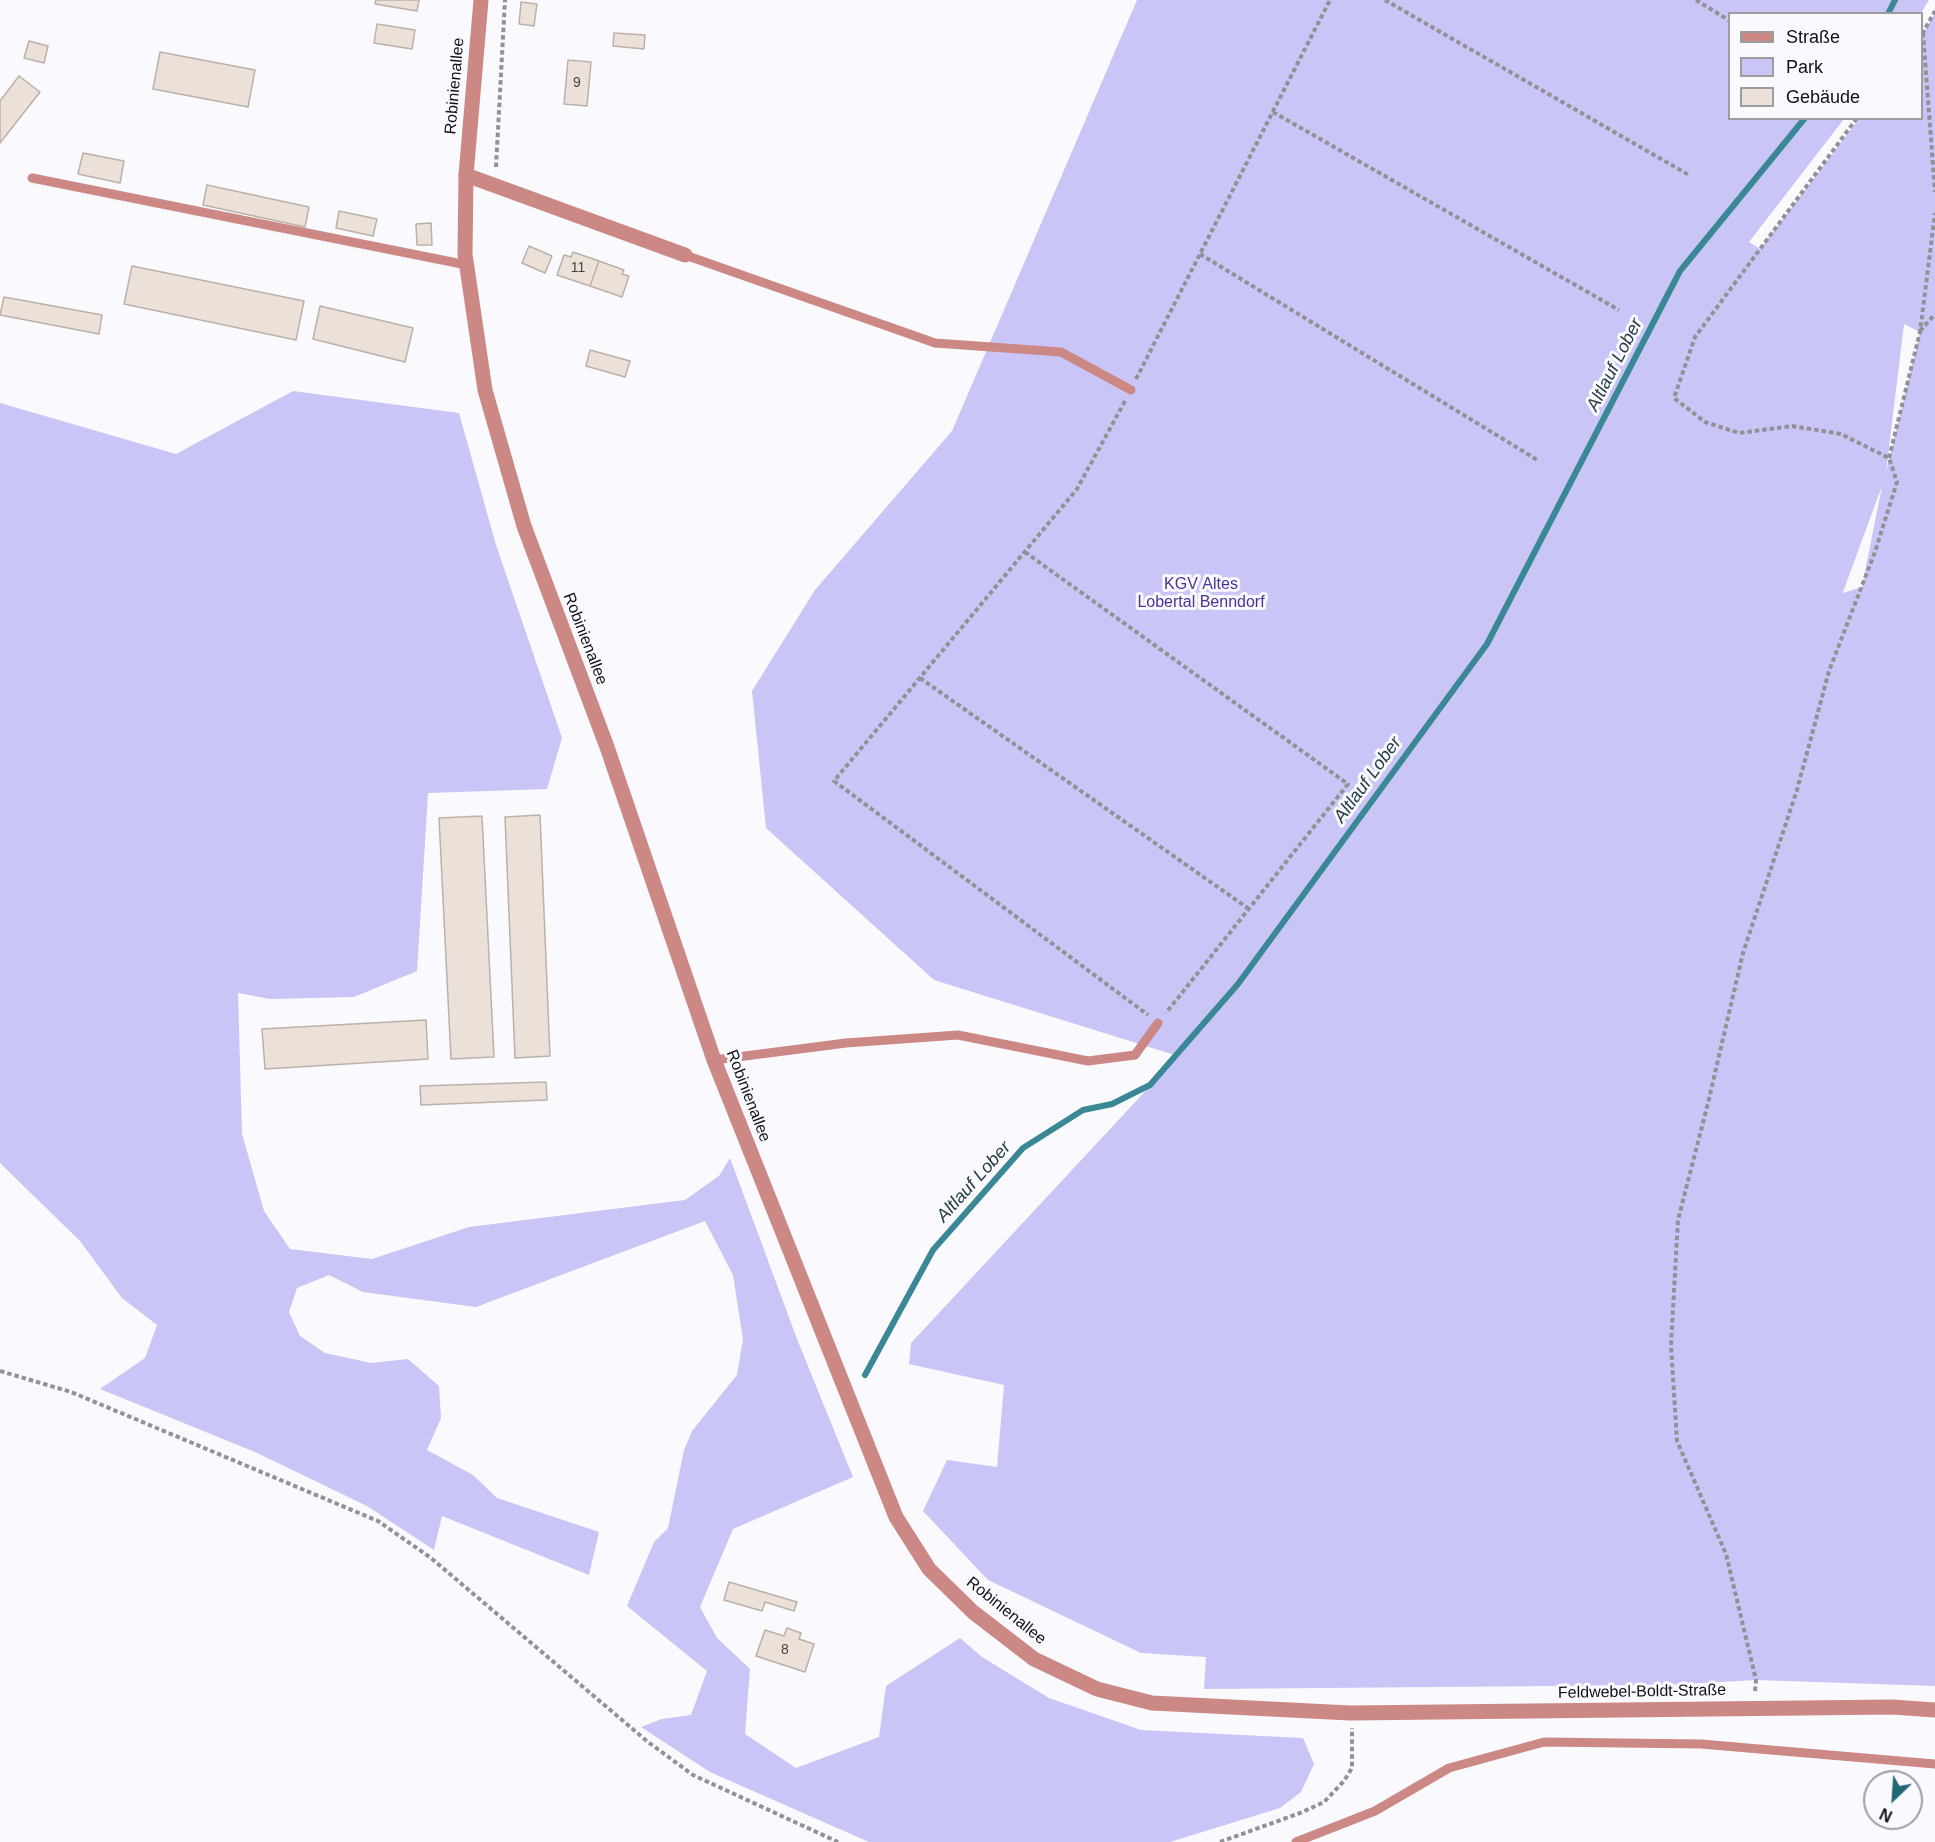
<!DOCTYPE html>
<html>
<head>
<meta charset="utf-8">
<style>
  body { margin:0 }
  #map { position:relative; width:1935px; height:1842px; overflow:hidden; background:#f9f9fe; font-family:Arial,sans-serif }
  canvas { display:block }
  .legend { position:absolute; left:1728px; top:12px; width:195px; height:108px; box-sizing:border-box; background:#f9f9fe; border:2px solid #9c9ca1; margin:0; padding:8px 10px; list-style:none; font-size:18px; color:#111115 }
  .legend li { display:flex; align-items:center; gap:12px; height:30px }
  .legend b { width:30px; border:2px solid #9c9ca1 }
  .north { position:absolute; left:1863px; top:1770px; width:60px; height:60px; box-sizing:border-box; background:#f9f9fe; border:2px solid #9c9ca1; border-radius:50%; rotate:205deg; font-size:16px; font-weight:700; line-height:24px; text-align:center; color:#111115 }
  .north::after { content:''; display:block; margin:auto; width:21px; height:27px; background:#216876; clip-path:polygon(50% 0,100% 100%,50% 72%,0 100%) }
</style>
</head>
<body>
<div id="map">
<canvas width="1935" height="1842"></canvas>
<ul class="legend">
<li><b style="height:8px;background:#cc8884"></b>Straße</li>
<li><b style="height:16px;background:#c9c5f6"></b>Park</li>
<li><b style="height:16px;background:#ece1d9"></b>Gebäude</li>
</ul>
<div class="north">N</div>
</div>
<script>
const g = document.querySelector('canvas').getContext('2d');
g.lineJoin = 'round';
function fillPath(path, color) { g.fillStyle = color; g.fill(path, 'evenodd'); }
const shape = rows => new Path2D(rows.map(r => 'M' + r).join(''));
function trace(path, color, width, dash) { g.strokeStyle = color; g.lineWidth = width; g.lineCap = dash ? 'butt' : 'round'; g.setLineDash(dash || []); g.stroke(path); }
function drawText(font, color, halo, rows, align = 'center') {
  g.font = font + ' Arial,sans-serif'; g.lineWidth = 6; g.setLineDash([]); g.textBaseline = 'middle'; g.strokeStyle = halo; g.fillStyle = color; for (const [text, x, y, turn = 0] of rows) {
    g.save(); g.translate(x, y); g.rotate((+turn || 0) * Math.PI / 180); g.textAlign = isNaN(turn) ? turn : align; if (halo) g.strokeText(text, 0, 0); g.fillText(text, 0, 0); g.restore();
  }
}
fillPath(shape([
  [1137,0,1929,0,1921,13,1730,14,1730,118,1844,119,1749,242,1760,249,1859,119,1922,118,1922,35,1935,13,1935,1686,1756,1680,1668,1685,1204,1689,1206,1657,1141,1653,988,1580,923,1511,947,1460,997,1467,1004,1385,909,1364,911,1343,1178,1056,934,980,766,828,752,691,815,590,952,431],
  [1904,324,1920,332,1886,472],
  [1882,486,1862,587,1843,593,1843,592],
  [293,391,459,413,496,545,562,738,547,789,428,793,417,971,354,997,270,999,238,993,242,1134,264,1211,290,1249,372,1259,469,1227,685,1200,719,1176,730,1158,797,1339,853,1477,733,1529,700,1607,717,1638,750,1669,745,1734,796,1768,879,1737,886,1686,960,1638,982,1657,1049,1698,1141,1730,1303,1738,1314,1764,1301,1792,1280,1808,1170,1842,869,1842,710,1772,641,1727,662,1719,691,1715,707,1671,627,1606,654,1542,668,1528,684,1450,692,1431,737,1375,743,1339,733,1275,705,1221,476,1307,363,1292,329,1275,297,1288,289,1312,300,1336,325,1353,371,1363,408,1359,439,1386,441,1418,427,1450,473,1475,497,1498,599,1532,589,1575,442,1516,434,1550,367,1506,255,1452,100,1389,145,1358,157,1325,122,1298,80,1241,0,1163,0,403,176,454]
]), '#c9c5f6');
trace(shape([
  [1888,14,1895,0],
  [865,1375,933,1250,1023,1148,1083,1110,1112,1104,1150,1085,1238,984,1487,644,1680,271,1805,118]
]), '#3a8896', 6);
const building = shape([
  [376,0,419,0,417,11,375,4,376,0],
  [521,2,537,4,534,26,519,24,521,2],
  [377,24,415,30,412,49,374,43,377,24],
  [614,33,645,35,644,49,613,46,614,33],
  [29,41,48,46,44,63,24,58,29,41],
  [160,52,255,70,248,107,153,89,160,52],
  [568,60,591,62,587,106,564,104,568,60],
  [19,76,40,92,0,143,0,101,19,76],
  [83,153,124,161,120,183,78,174,83,153],
  [207,185,309,207,305,227,203,205,207,185],
  [339,211,377,219,373,236,336,228,339,211],
  [431,223,432,245,417,245,416,224,431,223],
  [529,246,552,256,545,273,522,263,529,246],
  [573,252,599,261,590,286,557,275,564,255,571,257,573,252],
  [599,261,624,270,622,274,629,276,622,297,590,286,599,261],
  [132,266,304,301,296,340,124,304,132,266],
  [4,297,102,315,99,334,0,315,4,297],
  [320,306,413,328,405,362,313,339,320,306],
  [590,350,630,361,625,377,586,366,590,350],
  [540,815,550,1056,515,1058,505,817,540,815],
  [482,816,494,1057,451,1059,439,818,482,816],
  [426,1020,428,1059,265,1069,262,1029,426,1020],
  [546,1082,547,1100,421,1105,420,1086,546,1082],
  [729,1582,797,1602,794,1611,765,1602,762,1611,724,1600,729,1582],
  [787,1628,801,1633,799,1639,814,1644,805,1672,756,1656,765,1630,784,1636,787,1628]
]);
fillPath(building, '#ece1d9');
trace(building, '#bbb1a9', 1.5);
trace(shape([
  [1385,0,1689,175],
  [1696,0,1730,21],
  [1923,33,1935,192],
  [1922,34,1935,11],
  [1273,112,1619,310],
  [496,167,505,0],
  [1200,254,1539,461],
  [1920,331,1935,314],
  [1136,379,1330,0],
  [1125,401,1077,489,834,781,1148,1015],
  [1889,458,1920,332,1935,213],
  [1025,552,1348,784,1166,1013],
  [920,678,1249,909],
  [0,1371,71,1392,378,1521,431,1558,648,1742,693,1775,838,1842],
  [1755,1691,1756,1680,1726,1554,1677,1441,1671,1345,1678,1220,1708,1103,1743,953,1797,790,1829,671,1875,552,1897,482,1889,458,1841,434,1792,426,1739,433,1705,422,1674,398,1695,337,1857,118],
  [1220,1842,1300,1813,1324,1802,1344,1781,1352,1768,1352,1728]
]), '#919196', 4, [4.5, 3]);
trace(shape([
  [32,178,467,265],
  [685,255,935,343,1061,352,1131,390],
  [714,1060,846,1043,958,1035,1088,1061,1135,1055,1158,1023],
  [1296,1842,1375,1811,1449,1768,1544,1742,1701,1744,1935,1764]
]), '#cc8884', 9);
trace(shape([
  [466,175,685,255]
]), '#cc8884', 15);
trace(shape([
  [481,0,466,175,465,254,485,390,524,526,607,747,714,1060,896,1517,929,1569,973,1612,1034,1659,1097,1689,1152,1703,1350,1713,1892,1707,1935,1710]
]), '#cc8884', 15);
drawText('14px', '#484546', null, [
  ["9",577,83],
  ["11",578,268],
  ["8",785,1650]
]);
drawText('16px', '#111115', '#f9f9fe', [
  ["Robinienallee",455,86,-85],
  ["Robinienallee",585,639,69],
  ["Robinienallee",748,1096,69],
  ["Robinienallee",1006,1611,39],
  ["Feldwebel-Boldt-Straße",1642,1692,-1]
]);
drawText('16px', '#4b339a', '#f9f9fe', [
  ["KGV Altes",1201,585],
  ["Lobertal Benndorf",1201,603]
]);
drawText('italic 18px', '#243d42', '#f9f9fe', [
  ["Altlauf Lober",1615,365,-63],
  ["Altlauf Lober",1368,780,-54],
  ["Altlauf Lober",974,1182,-48]
]);
</script>
</body>
</html>
